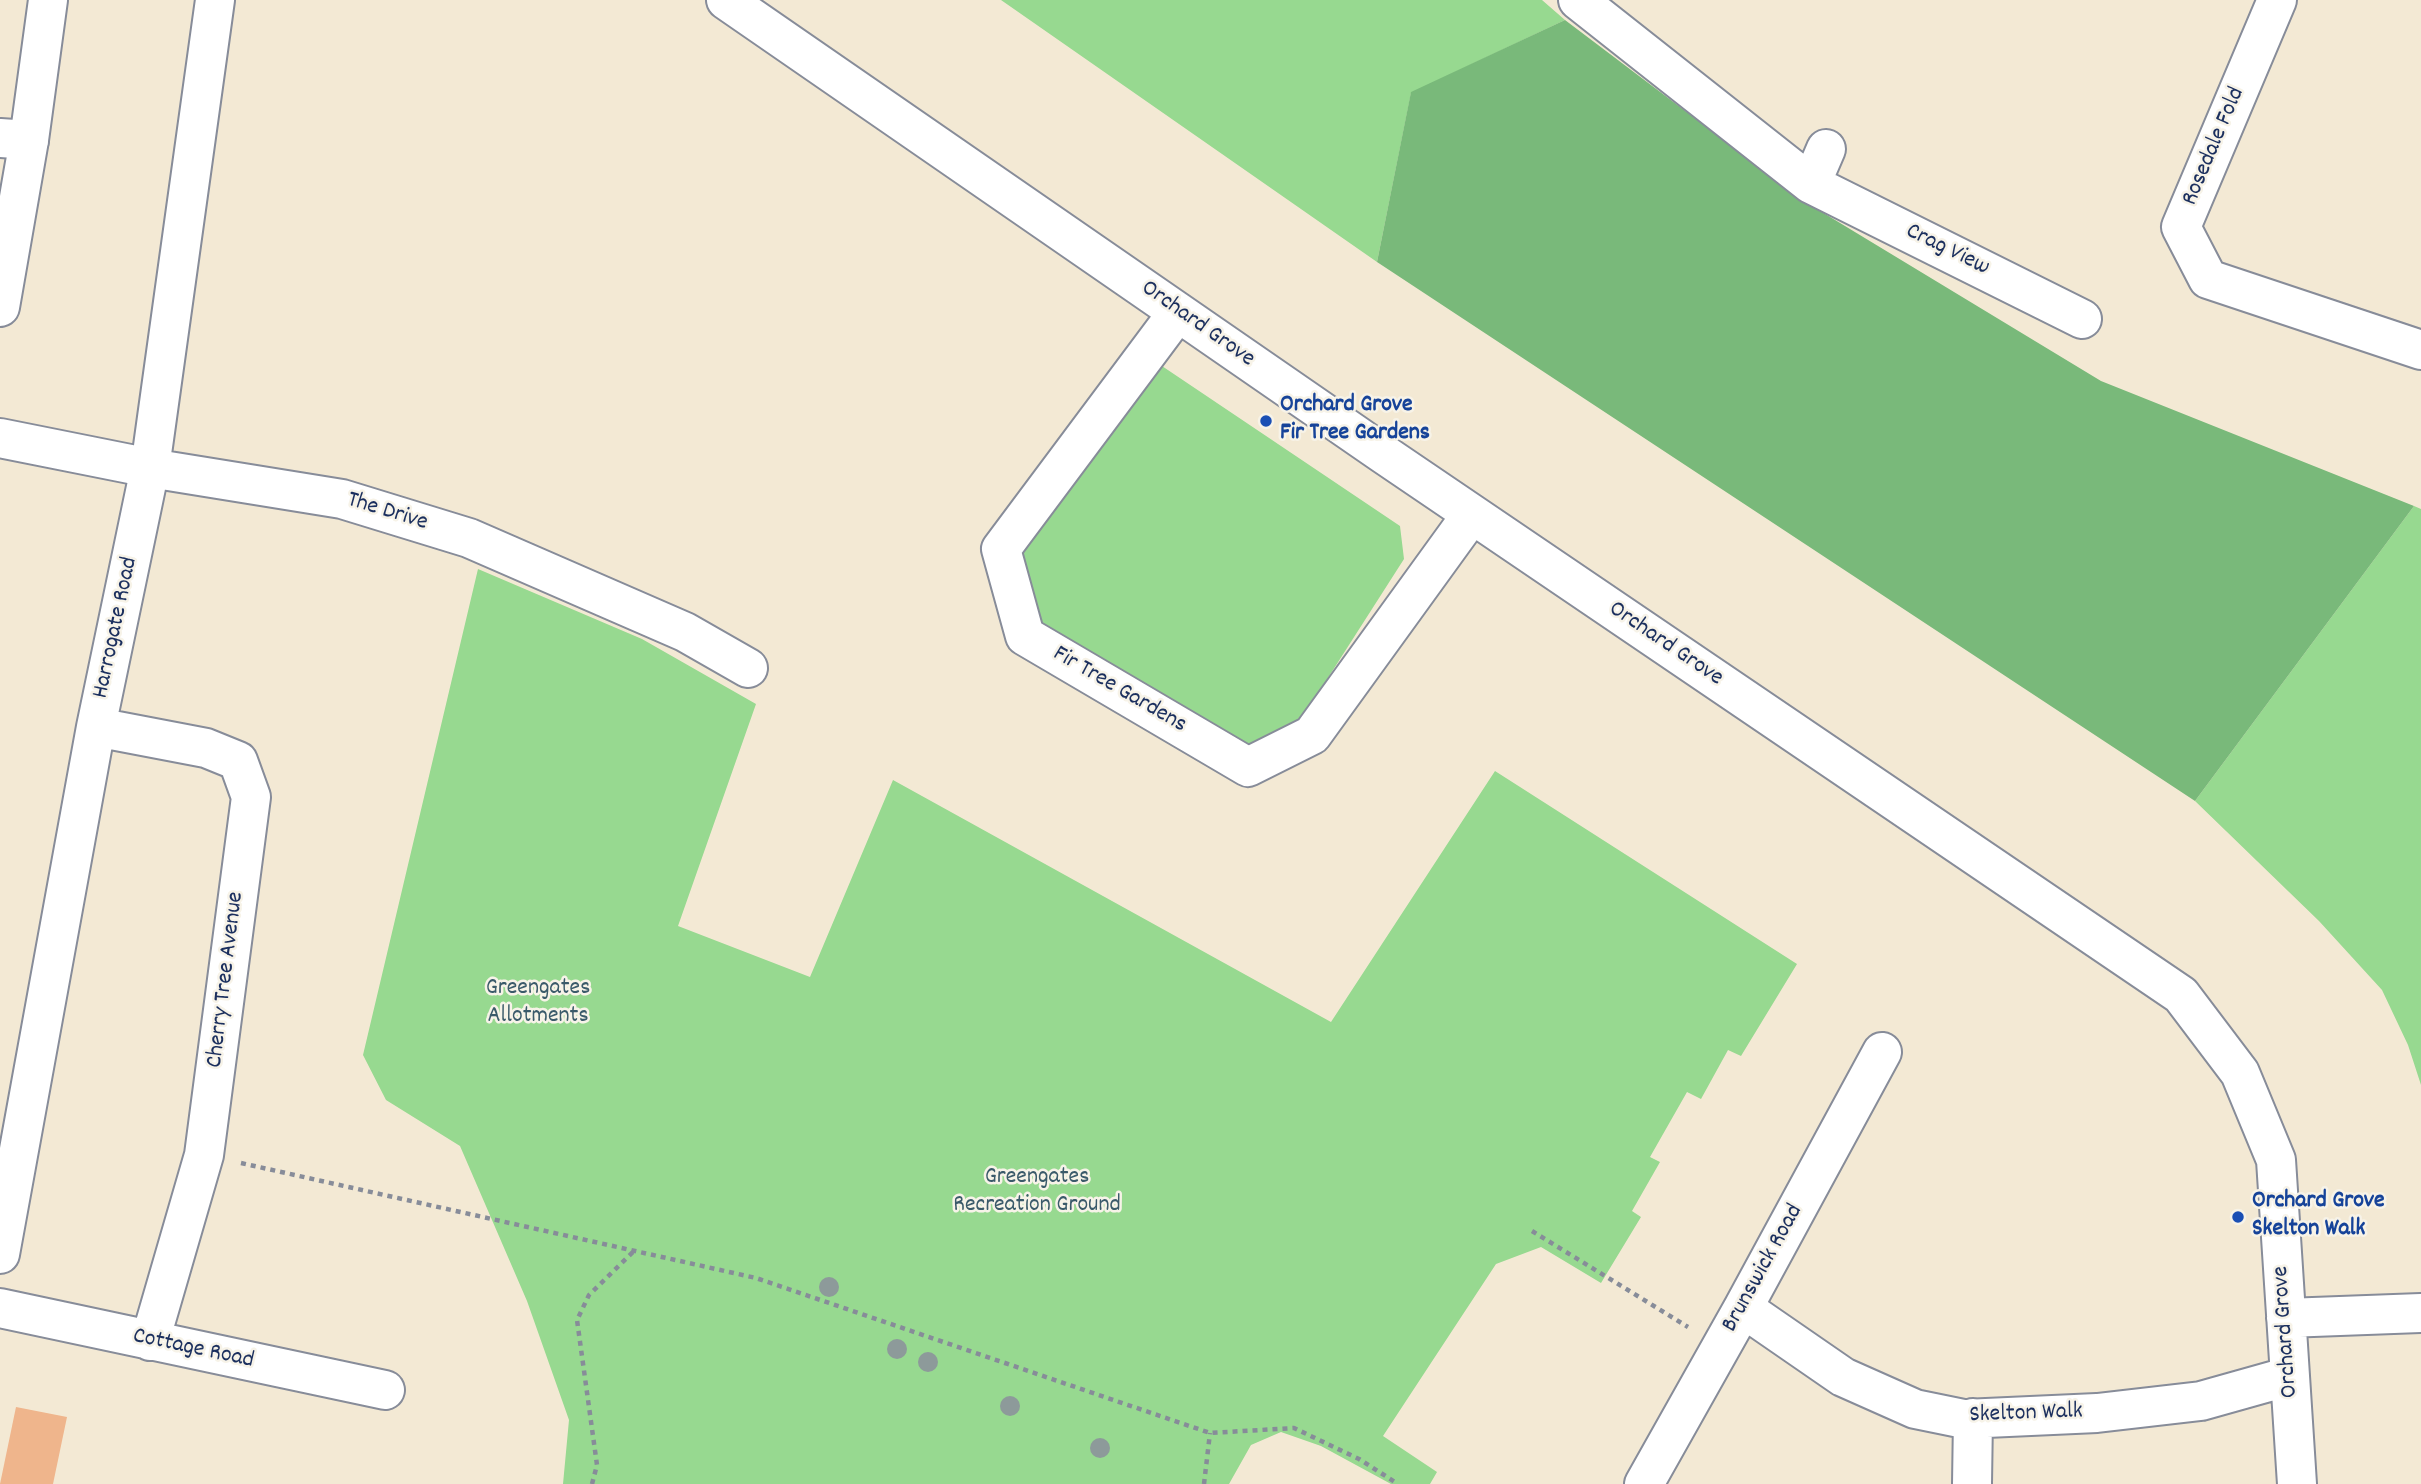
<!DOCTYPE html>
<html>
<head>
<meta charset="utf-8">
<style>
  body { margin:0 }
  canvas { display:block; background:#f3e9d4 }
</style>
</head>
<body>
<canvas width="2421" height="1484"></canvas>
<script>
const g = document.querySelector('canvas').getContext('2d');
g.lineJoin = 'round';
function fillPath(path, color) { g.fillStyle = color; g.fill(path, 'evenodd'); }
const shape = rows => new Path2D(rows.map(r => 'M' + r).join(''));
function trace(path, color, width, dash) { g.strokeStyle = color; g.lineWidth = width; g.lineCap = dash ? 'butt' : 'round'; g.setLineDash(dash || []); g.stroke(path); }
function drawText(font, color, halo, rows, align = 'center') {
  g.font = font + ' Dekko,sans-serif'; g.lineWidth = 5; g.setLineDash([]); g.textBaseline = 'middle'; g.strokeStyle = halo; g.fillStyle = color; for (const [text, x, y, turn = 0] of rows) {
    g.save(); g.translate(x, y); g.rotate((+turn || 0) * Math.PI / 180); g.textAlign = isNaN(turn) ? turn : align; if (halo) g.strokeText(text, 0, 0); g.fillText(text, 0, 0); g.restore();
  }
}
fillPath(shape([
  [1001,0,1542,0,1565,20,1411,93,1377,262],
  [1156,362,1400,526,1404,559,1292,734,1247,757,1019,614,1014,555],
  [2414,506,2421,509,2421,1085,2408,1045,2382,990,2319,921,2195,801],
  [478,569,642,639,756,704,678,926,810,977,893,780,1331,1022,1495,771,1797,964,1741,1056,1728,1050,1701,1099,1687,1092,1650,1157,1660,1162,1632,1211,1641,1217,1601,1283,1541,1247,1496,1264,1383,1436,1437,1472,1430,1484,1391,1484,1321,1446,1281,1432,1251,1445,1229,1484,563,1484,569,1420,527,1301,460,1146,386,1100,363,1055]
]), '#97d990');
fillPath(shape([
  [1565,20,1807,203,2101,381,2414,506,2195,801,1377,262,1411,92]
]), '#79b97a');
fillPath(shape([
  [16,1407,67,1417,53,1484,0,1484]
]), '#efb58c');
const minor = shape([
  [726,0,1382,453,2181,995,2240,1073,2276,1160,2297,1484],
  [1578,0,1811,184,1826,149],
  [2277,0,2181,227,2208,279,2421,350],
  [0,138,29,140],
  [1811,184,2082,319],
  [1178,312,1001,549,1025,636,1248,767,1312,735,1472,514],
  [0,438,150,468,342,499,469,538,685,632,748,668],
  [96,727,206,748,238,761,251,797,204,1155,150,1341],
  [0,1254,96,727,150,468,215,0],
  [0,1308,385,1390],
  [1743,1308,1843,1377,1915,1409,1964,1419,2097,1413,2201,1401,2290,1376],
  [2286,1318,2421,1313],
  [1644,1484,1743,1308,1882,1052],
  [1972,1484,1973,1418]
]);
const highway = shape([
  [0,307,29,140,48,0]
]);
trace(minor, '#878c99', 42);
trace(highway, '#878c99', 42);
trace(shape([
  [241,1163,756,1278,1210,1433,1294,1428,1359,1459,1398,1484],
  [1532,1231,1688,1327],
  [592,1484,597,1465,577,1320,589,1295,635,1250],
  [1204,1484,1210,1433]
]), '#878c99', 4.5, [5, 5]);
trace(minor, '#fff', 38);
trace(highway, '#fff', 38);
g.fillStyle = '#8d9a9a';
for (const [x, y] of [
  [829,1287],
  [897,1349],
  [928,1362],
  [1010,1406],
  [1100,1448]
]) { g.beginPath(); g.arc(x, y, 10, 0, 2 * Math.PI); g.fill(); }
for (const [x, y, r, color] of [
  [1266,421,7,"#1a4fb4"],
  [2238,1217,7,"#1a4fb4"]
]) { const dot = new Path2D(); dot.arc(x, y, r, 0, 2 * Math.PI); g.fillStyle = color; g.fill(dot); trace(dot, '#f7f3e8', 2.5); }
drawText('24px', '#1b2f5e', '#f7f3e8', [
  ["Rosedale Fold",2215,147,-67],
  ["Crag View",1947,251,26],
  ["Orchard Grove",1197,325,35],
  ["The Drive",387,513,17],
  ["Harrogate Road",117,628,-78],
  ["Orchard Grove",1665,645,34],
  ["Fir Tree Gardens",1119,691,30],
  ["Cherry Tree Avenue",227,980,-83],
  ["Brunswick Road",1764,1269,-61],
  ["Orchard Grove",2287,1332,-94],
  ["Cottage Road",193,1350,12],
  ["Skelton Walk",2026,1415,-2]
]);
drawText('bold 24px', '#164399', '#f7f3e8', [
  ["Orchard Grove",1280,407],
  ["Fir Tree Gardens",1280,435],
  ["Orchard Grove",2252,1203],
  ["Skelton Walk",2252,1231]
], 'left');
drawText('24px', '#3a5a6a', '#f7f3e8', [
  ["Greengates",538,990],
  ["Allotments",538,1018],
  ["Greengates",1037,1179],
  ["Recreation Ground",1037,1207]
]);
</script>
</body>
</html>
